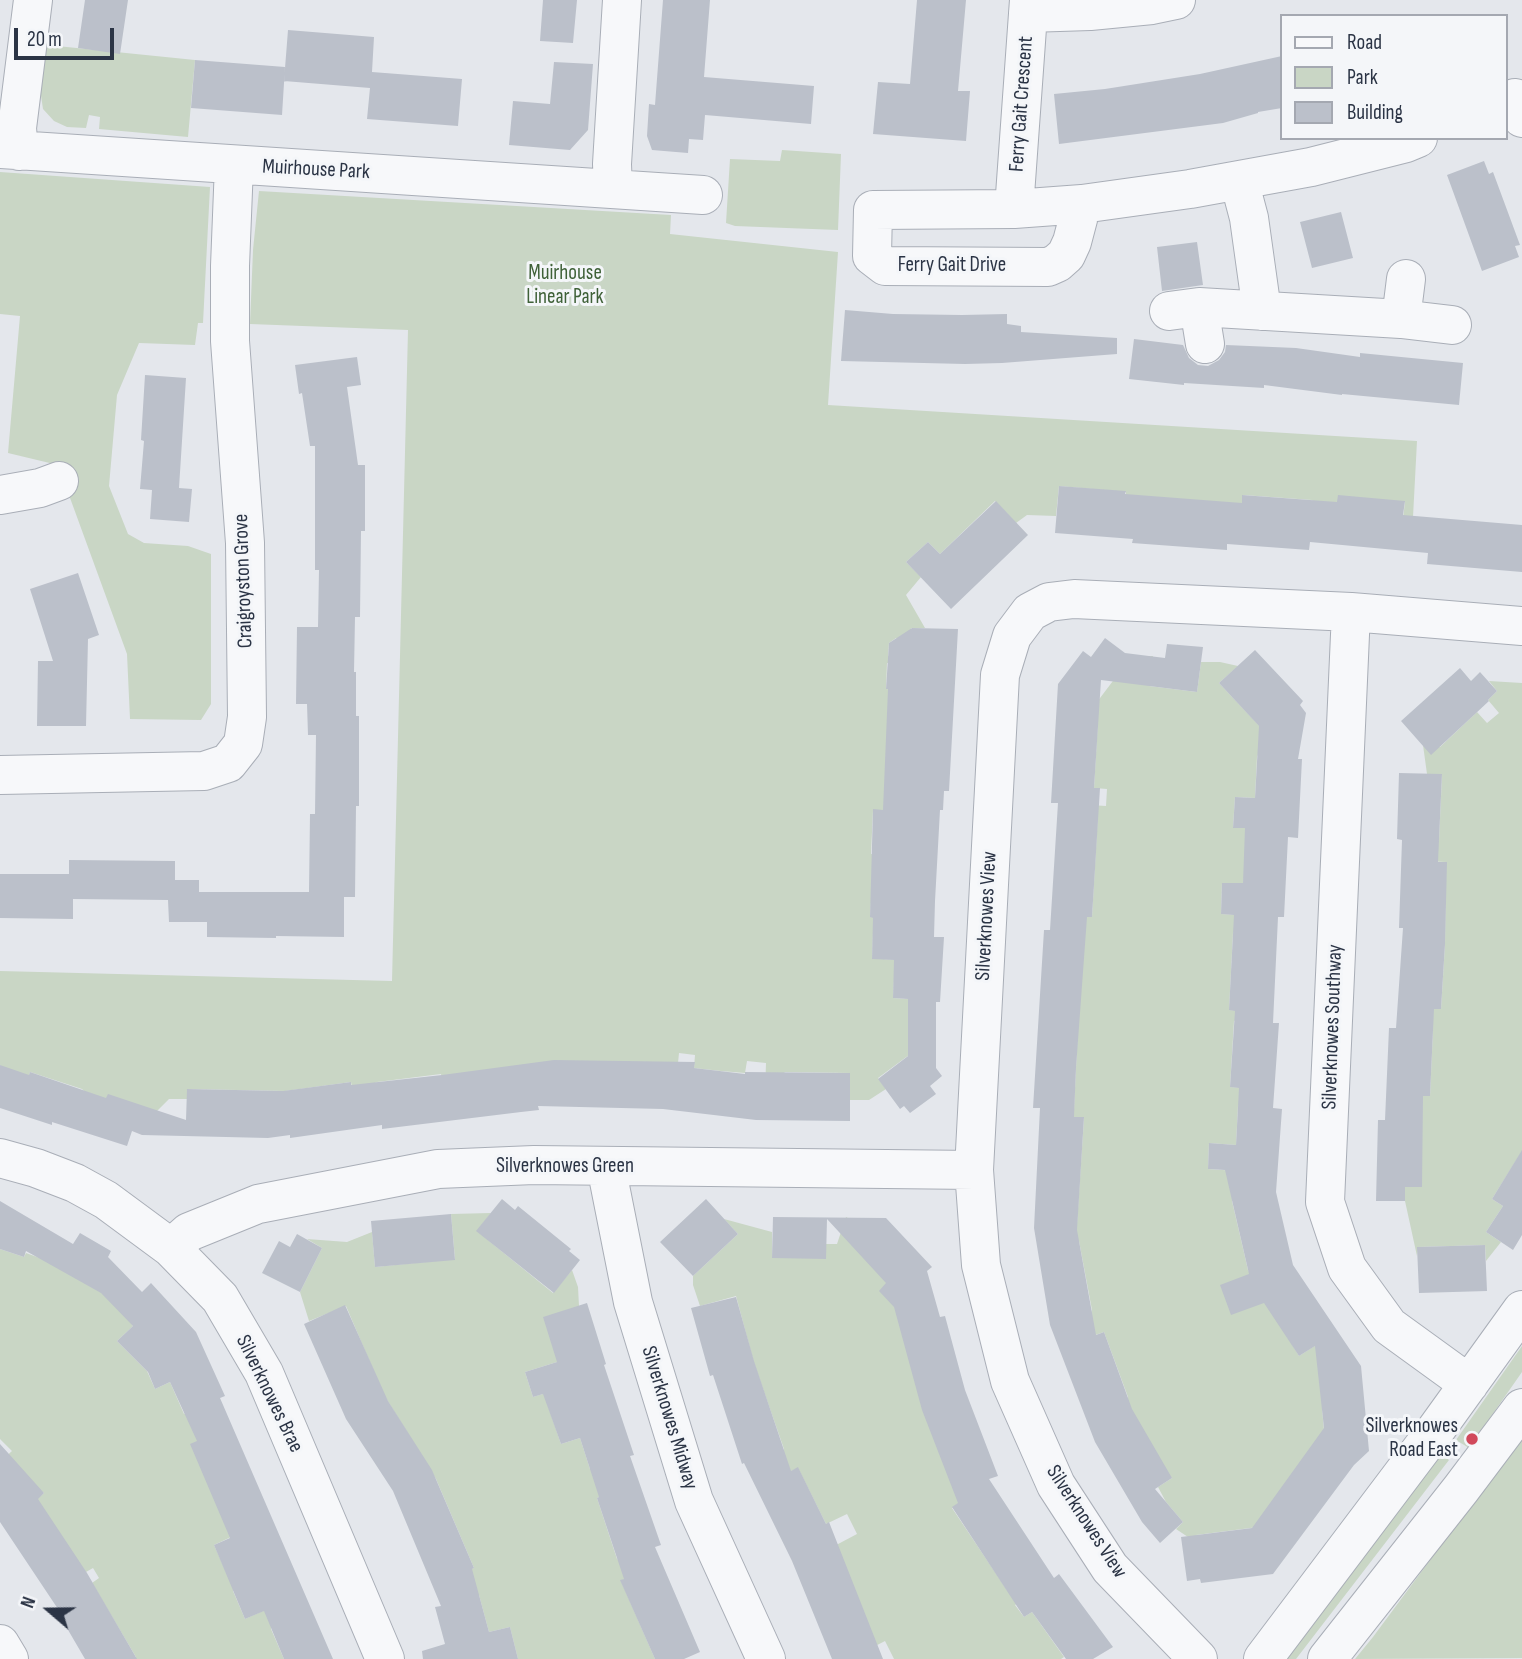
<!DOCTYPE html>
<html>
<head>
<meta charset="utf-8">
<style>
  body { margin:0 }
  #map { position:relative; width:1522px; height:1659px; overflow:hidden; background:#e4e7ec; font-family:"Sofia Sans Condensed",sans-serif }
  canvas { display:block }
  .legend { position:absolute; left:1280px; top:14px; width:228px; height:126px; box-sizing:border-box; background:#f4f6f9; border:2px solid #a4a8b1; margin:0; padding:9px 12px; list-style:none; font-size:21px; color:#2b3445 }
  .legend li { display:flex; align-items:center; gap:14px; height:35px }
  .legend b { width:35px; border:2px solid #a4a8b1 }
  .north { position:absolute; left:14px; top:1575px; width:70px; height:70px; -webkit-text-stroke:5px #f4f6f9; paint-order:stroke; rotate:290deg; font-size:19px; font-weight:700; line-height:28px; text-align:center; color:#2b3445 }
  .north::after { content:''; display:block; margin:auto; width:24px; height:32px; background:#2b3445; clip-path:polygon(50% 0,100% 100%,50% 72%,0 100%) }
  .scale { position:absolute; left:14px; top:28px; width:100px; height:32px; box-sizing:border-box; border:4px solid #2b3445; border-top:0; padding-left:9px; font-size:21px; line-height:24px; white-space:nowrap; color:#2b3445; -webkit-text-stroke:5px #f4f6f9; paint-order:stroke }
</style>
</head>
<body>
<div id="map">
<canvas width="1522" height="1659"></canvas>
<ul class="legend">
<li><b style="height:9px;background:#f7f8fa"></b>Road</li>
<li><b style="height:19px;background:#c9d6c5"></b>Park</li>
<li><b style="height:19px;background:#bbc0ca"></b>Building</li>
</ul>
<div class="north">N</div>
<div class="scale">20 m</div>
</div>
<script>
const g = document.querySelector('canvas').getContext('2d');
g.lineJoin = 'round';
function fillPath(path, color) { g.fillStyle = color; g.fill(path, 'evenodd'); }
const shape = rows => new Path2D(rows.map(r => 'M' + r).join(''));
function trace(path, color, width, dash) { g.strokeStyle = color; g.lineWidth = width; g.lineCap = dash ? 'butt' : 'round'; g.setLineDash(dash || []); g.stroke(path); }
function drawText(font, color, halo, rows, align = 'center') {
  g.font = font + ' "Sofia Sans Condensed",sans-serif'; g.lineWidth = 6; g.setLineDash([]); g.textBaseline = 'middle'; g.strokeStyle = halo; g.fillStyle = color; for (const [text, x, y, turn = 0] of rows) {
    g.save(); g.translate(x, y); g.rotate((+turn || 0) * Math.PI / 180); g.textAlign = isNaN(turn) ? turn : align; if (halo) g.strokeText(text, 0, 0); g.fillText(text, 0, 0); g.restore();
  }
}
fillPath(shape([
  [47,45,195,60,188,137,99,129,100,117,89,115,86,128,67,127,54,121,43,109,40,89],
  [782,150,841,154,838,230,735,226,726,223,730,159,780,161],
  [0,172,210,187,203,323,198,323,195,345,139,343,117,395,109,486,128,534,144,543,188,546,211,554,211,704,201,720,130,719,127,654,58,465,8,453,20,316,0,314],
  [259,191,671,215,670,234,838,252,828,405,1417,441,1412,536,1401,535,1405,502,1335,528,1312,500,1243,495,1241,527,1125,504,1126,492,1059,486,1056,516,1027,515,1016,523,995,501,940,554,928,542,906,562,921,577,906,595,925,628,911,628,910,639,896,638,889,643,888,656,909,664,887,663,886,689,907,690,894,811,873,810,871,854,894,856,872,885,870,917,914,920,873,933,872,958,895,960,893,998,908,999,908,1026,936,1035,878,1078,886,1089,869,1100,850,1100,850,1073,785,1072,765,1093,766,1063,747,1061,745,1073,721,1071,694,1068,695,1055,679,1053,676,1083,443,1084,441,1074,377,1082,353,1093,351,1082,285,1091,188,1089,187,1099,169,1099,157,1111,102,1109,82,1089,30,1072,25,1090,0,1065,0,971,392,981,408,330,250,324,253,250],
  [1153,656,1149,686,1197,692,1201,662,1220,662,1238,666,1219,683,1266,733,1257,757,1255,798,1235,797,1233,827,1253,828,1243,883,1222,883,1221,914,1259,916,1233,933,1229,1010,1257,1012,1234,1021,1230,1087,1259,1089,1238,1106,1236,1145,1209,1143,1208,1169,1252,1172,1232,1201,1248,1270,1299,1356,1327,1338,1322,1409,1326,1450,1266,1526,1196,1535,1197,1543,1176,1529,1183,1522,1166,1502,1158,1487,1172,1478,1114,1432,1128,1397,1104,1332,1081,1340,1092,1310,1079,1241,1060,1244,1077,1224,1084,1118,1060,1116,1074,1109,1078,1027,1066,916,1092,917,1098,814,1075,804,1106,806,1107,789,1094,788,1098,721,1094,706,1131,657],
  [1489,681,1522,683,1522,1151,1492,1199,1503,1206,1486,1232,1501,1242,1486,1261,1485,1245,1418,1247,1417,1256,1405,1201,1405,1187,1422,1187,1402,1095,1430,1096,1433,1030,1411,1007,1441,1009,1445,944,1446,862,1423,861,1439,840,1442,775,1427,774,1423,745,1440,747,1477,712,1487,723,1499,713,1488,700,1497,691],
  [491,1213,482,1225,489,1241,553,1293,572,1270,578,1287,579,1306,557,1362,525,1372,533,1397,565,1387,547,1403,561,1444,580,1438,590,1469,612,1462,619,1490,597,1498,617,1559,640,1572,621,1581,655,1659,518,1659,510,1627,489,1632,479,1595,452,1602,446,1580,474,1568,436,1479,384,1395,346,1306,309,1321,300,1292,322,1248,307,1239,347,1242,372,1232,375,1267,455,1259,451,1214],
  [846,1217,872,1230,914,1283,977,1491,952,1508,1007,1590,1045,1584,1015,1605,1024,1617,1032,1612,1064,1657,1061,1659,894,1659,885,1641,852,1658,823,1552,857,1534,847,1514,826,1524,798,1468,772,1480,784,1449,754,1363,736,1296,700,1306,693,1285,693,1276,738,1234,724,1219,772,1232,772,1258,826,1244,837,1244],
  [0,1249,24,1257,26,1253,48,1261,98,1273,133,1326,117,1341,147,1371,155,1389,170,1382,184,1414,207,1404,231,1537,214,1545,227,1574,250,1583,233,1591,245,1619,274,1606,271,1629,284,1659,133,1659,136,1657,92,1583,99,1578,93,1568,86,1572,29,1506,44,1493,1,1461,12,1451,0,1439],
  [1522,1346,1522,1372,1469,1448,1456,1440],
  [1522,1436,1522,1658,1355,1659,1373,1637],
  [1438,1451,1449,1460,1296,1659,1280,1659]
]), '#c9d6c5');
fillPath(shape([
  [85,0,128,0,120,54,78,48],
  [543,0,577,0,573,43,540,41],
  [663,0,710,0,704,77,814,86,811,124,705,115,703,140,689,139,688,153,652,150,647,136,649,104,655,105],
  [917,0,966,0,958,91,970,91,966,141,873,134,878,82,910,84],
  [288,30,374,37,372,72,462,79,458,126,367,119,370,88,284,81],
  [1282,56,1282,108,1258,112,1258,113,1223,123,1059,144,1054,94,1105,89,1200,74],
  [195,60,285,67,282,115,191,108],
  [554,62,593,64,588,130,570,150,509,145,513,101,550,104],
  [1484,161,1489,174,1493,172,1520,245,1515,246,1519,257,1482,271,1447,175],
  [1341,212,1353,258,1312,268,1300,222],
  [1197,242,1203,285,1162,291,1157,247],
  [845,310,893,314,962,315,1007,314,1007,324,1021,326,1021,332,1117,338,1117,354,1002,363,965,364,841,361],
  [1134,339,1183,345,1189,358,1198,365,1208,366,1219,360,1225,352,1226,345,1296,348,1360,357,1360,353,1463,363,1459,405,1342,394,1342,395,1264,385,1264,388,1184,383,1184,385,1129,379],
  [357,357,361,385,347,387,358,465,365,465,365,531,361,531,360,617,355,617,354,672,356,672,356,716,359,716,359,806,356,806,355,897,344,897,344,937,276,936,276,938,207,937,207,922,169,922,168,900,73,899,73,919,0,918,0,874,69,874,69,860,175,861,175,880,199,880,199,892,309,892,310,814,315,814,316,735,308,735,307,704,296,704,297,627,318,627,319,570,315,570,315,446,310,446,302,393,299,394,295,365],
  [145,375,186,378,179,488,192,489,189,522,150,519,152,490,140,489,144,441,141,440],
  [1059,486,1126,491,1125,494,1242,503,1242,495,1337,502,1338,495,1405,501,1403,515,1522,525,1522,572,1427,564,1428,553,1310,542,1309,550,1227,544,1227,550,1132,543,1133,539,1055,533],
  [996,501,1028,535,951,609,906,562,928,542,940,554],
  [78,573,99,635,88,639,86,726,37,726,38,661,53,661,30,589],
  [912,628,958,629,949,791,944,791,943,810,940,810,935,901,934,937,944,937,940,1002,936,1002,936,1068,942,1076,930,1086,936,1094,910,1113,904,1106,900,1109,878,1079,908,1056,908,999,893,998,894,960,872,959,873,918,870,917,873,809,883,810,888,689,886,689,889,643],
  [1105,638,1125,653,1165,658,1167,644,1203,647,1197,692,1101,680,1094,788,1100,788,1092,917,1087,917,1076,1068,1074,1117,1084,1117,1077,1230,1096,1335,1104,1332,1132,1409,1172,1478,1155,1489,1183,1522,1160,1543,1142,1522,1095,1442,1050,1325,1034,1228,1040,1108,1033,1108,1044,930,1050,930,1058,803,1051,803,1058,684,1083,651,1091,657],
  [1255,650,1303,701,1300,705,1306,713,1298,759,1302,759,1298,838,1288,837,1284,917,1278,917,1273,1023,1279,1023,1273,1108,1282,1109,1276,1192,1293,1265,1361,1366,1369,1451,1354,1465,1273,1574,1201,1583,1200,1579,1187,1581,1181,1537,1252,1528,1324,1428,1315,1346,1299,1356,1264,1303,1231,1315,1220,1285,1249,1274,1225,1170,1208,1169,1209,1143,1236,1145,1239,1088,1230,1087,1235,1011,1229,1010,1234,915,1221,914,1222,883,1243,883,1245,828,1233,828,1235,797,1255,798,1259,726,1219,683],
  [1460,668,1471,681,1480,672,1497,691,1488,700,1489,701,1431,755,1401,721],
  [1399,773,1442,774,1438,862,1447,862,1445,944,1441,1009,1434,1009,1430,1096,1423,1096,1422,1187,1405,1187,1405,1201,1376,1201,1378,1120,1385,1120,1389,1028,1396,1028,1403,928,1399,928,1402,840,1397,839],
  [554,1060,695,1062,694,1068,745,1074,745,1072,850,1073,850,1121,756,1120,663,1109,538,1106,539,1110,521,1112,382,1129,382,1125,290,1138,290,1135,268,1138,142,1135,132,1131,127,1146,52,1122,52,1125,0,1108,0,1065,29,1075,30,1072,106,1098,108,1094,186,1120,187,1089,283,1091,351,1082,351,1085,442,1075],
  [1522,1150,1522,1235,1513,1250,1486,1232,1503,1206,1492,1199],
  [502,1199,515,1210,518,1206,571,1249,569,1251,580,1260,554,1293,476,1231],
  [706,1199,738,1234,693,1276,660,1242],
  [0,1201,73,1244,80,1233,111,1251,108,1257,142,1292,151,1283,196,1332,225,1396,220,1398,333,1659,284,1659,264,1611,245,1619,214,1545,230,1538,190,1444,197,1441,170,1382,155,1389,148,1372,117,1341,133,1326,101,1293,26,1251,24,1257,0,1249],
  [451,1214,455,1260,375,1267,371,1221],
  [773,1217,886,1218,932,1267,927,1271,940,1317,945,1316,965,1390,998,1476,989,1479,1054,1578,1059,1574,1113,1647,1093,1659,1066,1659,1032,1612,1024,1617,952,1507,958,1503,922,1410,894,1307,879,1291,886,1283,827,1219,826,1259,772,1258],
  [297,1234,322,1248,300,1292,262,1273,279,1241,290,1247],
  [1485,1245,1487,1291,1419,1293,1417,1247],
  [736,1297,754,1361,791,1471,798,1467,826,1524,829,1522,883,1659,832,1659,792,1561,744,1463,742,1464,713,1375,710,1376,691,1308],
  [587,1303,606,1364,604,1365,634,1455,630,1456,661,1545,655,1547,700,1652,684,1659,655,1659,620,1580,624,1579,597,1498,599,1497,580,1438,561,1444,543,1394,533,1397,525,1372,557,1362,543,1317],
  [345,1305,388,1401,432,1470,474,1568,472,1569,489,1632,510,1627,518,1659,423,1659,422,1651,445,1644,435,1607,441,1606,393,1491,346,1419,304,1324],
  [0,1444,44,1493,38,1499,87,1573,137,1659,85,1659,64,1623,66,1621,0,1522]
]), '#bbc0ca');
const minor = shape([
  [1028,13,1090,11,1152,5,1176,0],
  [1515,98,1522,118],
  [0,149,703,195],
  [19,151,17,128,33,0],
  [1239,180,1249,218,1262,311],
  [613,189,612,164,622,0],
  [1082,204,1072,242,1066,255,1057,263,1048,267,885,266,872,256,873,210,1014,209,1082,204,1190,189,1311,167,1406,143,1418,138],
  [1014,209,1029,0],
  [1199,307,1205,344],
  [1169,311,1199,307,1401,319,1452,325],
  [1401,319,1406,279],
  [0,495,40,488,59,481],
  [1351,612,1325,1202,1347,1268,1389,1326,1469,1384],
  [0,775,204,771,228,763,243,744,247,717,245,543,230,341,230,266,234,165],
  [0,1158,36,1168,75,1183,106,1200,171,1248,220,1298,264,1373,385,1659],
  [606,1166,633,1302,694,1501,766,1659],
  [171,1248,189,1232,258,1204,438,1169,534,1165,974,1170],
  [0,1644,9,1659],
  [1198,1659,1110,1568,1056,1485,1010,1381,981,1265,974,1170,1000,675,1012,636,1030,612,1049,602,1074,599,1351,612,1522,626],
  [1263,1659,1432,1435,1522,1310],
  [1327,1659,1461,1489,1522,1408]
]);
trace(minor, '#a9aeb7', 40);
trace(minor, '#f7f8fa', 38);
for (const [x, y, r, color] of [
  [1472,1439,7,"#d1495b"]
]) { const dot = new Path2D(); dot.arc(x, y, r, 0, 2 * Math.PI); g.fillStyle = color; g.fill(dot); trace(dot, '#f4f6f9', 2.5); }
drawText('21px', '#2b3445', '#f4f6f9', [
  ["Ferry Gait Crescent",1022,104,-86],
  ["Muirhouse Park",316,170,3],
  ["Ferry Gait Drive",952,266],
  ["Craigroyston Grove",244,581,-92],
  ["Silverknowes View",987,916,-87],
  ["Silverknowes Southway",1333,1027,-88],
  ["Silverknowes Green",565,1167],
  ["Silverknowes Brae",269,1394,64],
  ["Silverknowes Midway",669,1418,73],
  ["Silverknowes View",1086,1522,57]
]);
drawText('21px', '#3f6138', '#f4f6f9', [
  ["Muirhouse",565,274],
  ["Linear Park",565,298]
]);
drawText('21px', '#2b3445', '#f4f6f9', [
  ["Silverknowes",1458,1427],
  ["Road East",1458,1451]
], 'right');
</script>
</body>
</html>
